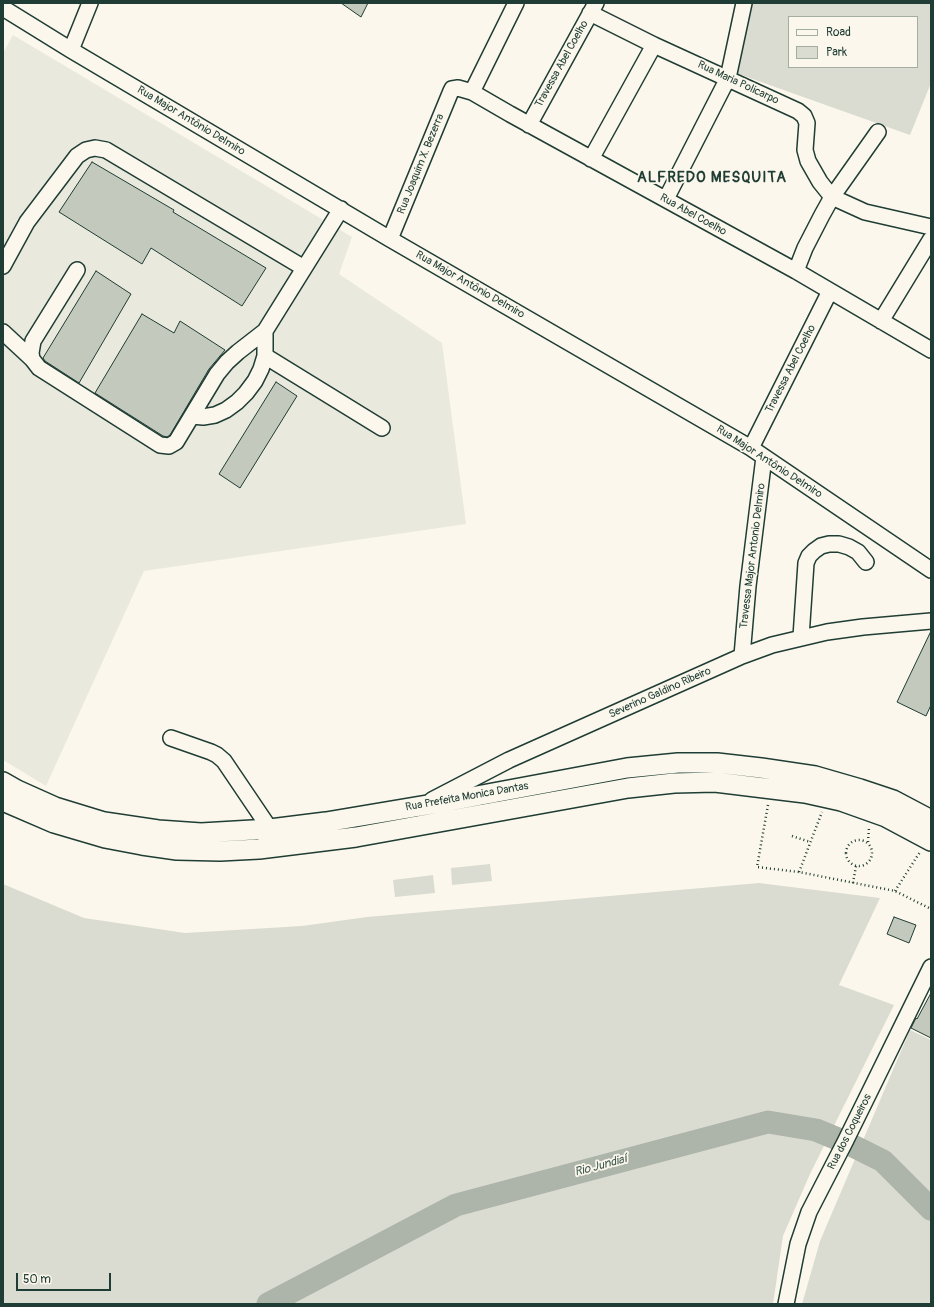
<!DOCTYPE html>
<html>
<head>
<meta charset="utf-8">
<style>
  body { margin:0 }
  #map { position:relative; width:934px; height:1307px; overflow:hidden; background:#fbf7ec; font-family:Pangolin,sans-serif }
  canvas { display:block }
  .frame { position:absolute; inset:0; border:4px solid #1f3d34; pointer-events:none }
  .legend { position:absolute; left:788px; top:16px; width:130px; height:52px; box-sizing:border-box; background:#fbf7ec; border:1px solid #a3ada2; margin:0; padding:5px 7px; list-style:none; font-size:12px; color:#1f3d34 }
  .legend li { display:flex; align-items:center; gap:8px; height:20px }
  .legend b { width:20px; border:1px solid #a3ada2 }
  .scale { position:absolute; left:16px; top:1273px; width:95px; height:18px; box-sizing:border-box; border:2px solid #1f3d34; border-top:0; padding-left:5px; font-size:12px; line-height:14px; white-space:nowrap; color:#1f3d34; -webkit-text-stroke:3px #fbf7ec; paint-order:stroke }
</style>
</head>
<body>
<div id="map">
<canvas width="934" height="1307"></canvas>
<div class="frame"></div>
<ul class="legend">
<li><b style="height:5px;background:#fbf7ec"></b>Road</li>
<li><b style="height:11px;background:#dbdcd1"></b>Park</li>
</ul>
<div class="scale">50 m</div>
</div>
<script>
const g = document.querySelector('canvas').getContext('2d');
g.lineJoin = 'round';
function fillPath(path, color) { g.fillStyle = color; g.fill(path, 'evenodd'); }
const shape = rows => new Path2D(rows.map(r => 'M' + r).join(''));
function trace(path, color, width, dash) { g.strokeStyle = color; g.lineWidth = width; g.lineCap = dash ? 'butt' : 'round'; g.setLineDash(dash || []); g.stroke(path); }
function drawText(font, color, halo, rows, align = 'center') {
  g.font = font + ' Pangolin,sans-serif'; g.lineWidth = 3.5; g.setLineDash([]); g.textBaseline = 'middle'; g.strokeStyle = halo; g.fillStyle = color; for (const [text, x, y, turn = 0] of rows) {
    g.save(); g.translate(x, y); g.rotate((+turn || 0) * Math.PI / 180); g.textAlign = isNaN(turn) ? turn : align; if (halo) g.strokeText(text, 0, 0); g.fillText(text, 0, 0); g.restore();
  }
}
fillPath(shape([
  [13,35,352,237,339,274,442,343,466,524,144,571,46,786,3,760,3,53]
]), '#eae9de');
fillPath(shape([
  [749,3,931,3,931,83,910,135,733,72],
  [789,17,917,17,917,67,789,67],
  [490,864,492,881,452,885,451,868],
  [433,875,435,893,395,897,393,880],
  [759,883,880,898,839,985,894,1005,810,1174,783,1236,773,1304,3,1304,3,884,84,918,185,933,302,926,367,917],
  [910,1030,931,1040,931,1304,802,1304,820,1241]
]), '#dbdcd1');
trace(shape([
  [268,1304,456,1205,768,1122,816,1130,845,1142,883,1161,931,1209]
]), '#adb4aa', 23);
const building = shape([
  [341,3,368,3,361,17,341,3],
  [92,162,174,210,173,212,266,268,242,306,151,248,142,264,59,212,92,162],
  [96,271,131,294,79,383,45,361,43,358,96,271],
  [142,314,174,333,180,321,225,350,209,369,170,435,167,437,163,436,95,393,142,314],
  [276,382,297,396,240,488,219,474,276,382],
  [931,631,931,705,926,716,897,702,931,631],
  [894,917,916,925,909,943,887,934,894,917],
  [931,993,931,1038,911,1028,916,1018,917,1019,931,993]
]);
fillPath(building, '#c4c9be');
trace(building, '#1f3d34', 1);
const minor = shape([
  [3,8,71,50,390,239,751,448,931,570],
  [590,13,654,45,798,111,804,116,807,123,805,150,808,161,820,182,832,197,865,212,931,227],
  [71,50,90,3],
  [472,92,516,3],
  [529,125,596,3],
  [591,159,654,45],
  [666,199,728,78,744,3],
  [390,239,451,91,452,89,458,88,472,92,510,114,796,271,931,350],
  [3,266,27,222,77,156,86,150,95,148,106,150,304,268],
  [77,270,33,341,31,353,32,359,39,368,160,445,169,446,176,442,217,374,227,362,238,352,265,331,341,209],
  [796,271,805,248,822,215,832,197,878,132],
  [881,321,931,239],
  [3,332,32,359],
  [265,356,382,428],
  [192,416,203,417,215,415,226,410,237,402,246,393,255,381,261,369,265,356,265,331],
  [751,448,830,291],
  [801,637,806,563,809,556,814,551,821,546,829,544,839,544,849,547,858,552,866,562],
  [742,656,748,586,764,457],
  [171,738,211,752,217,755,224,761,270,829],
  [432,800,509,760,742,656,772,645,827,632,863,627,931,621],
  [786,1304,798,1244,809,1212,845,1142,931,967]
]);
const major = shape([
  [3,782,17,790,55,807,104,822,158,830,201,833,270,829,326,822,439,803,627,768,678,763,717,763,761,768,815,776,860,789,893,800,931,820],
  [3,801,54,823,105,838,142,845,177,850,220,851,259,849,356,837,628,788,674,783,715,782,805,793,841,801,886,817,931,841]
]);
trace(minor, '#1f3d34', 18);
trace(major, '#1f3d34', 22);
trace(shape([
  [768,805,757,867,799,872,895,891,931,909],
  [792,836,810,842],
  '846 853a13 13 0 1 1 26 0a13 13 0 1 1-26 0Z',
  [868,842,869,827],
  [799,872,822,812],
  [853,883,856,866],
  [895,891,920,852]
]), '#1f3d34', 2.5, [1, 3]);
trace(minor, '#fbf7ec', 15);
trace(major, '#fbf7ec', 19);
drawText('11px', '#1f3d34', '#fbf7ec', [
  ["Travessa Abel Coelho",562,64,-61],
  ["Rua Maria Policarpo",738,83,25],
  ["Rua Major Antônio Delmiro",191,121,31],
  ["Rua Joaquim X. Bezerra",421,164,-68],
  ["Rua Abel Coelho",693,215,29],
  ["Rua Major Antônio Delmiro",470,285,30],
  ["Travessa Abel Coelho",791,369,-63],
  ["Rua Major Antônio Delmiro",769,462,33],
  ["Travessa Major Antonio Delmiro",753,556,-83],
  ["Severino Galdino Ribeiro",660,693,-24],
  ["Rua Prefeita Monica Dantas",467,797,-10],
  ["Rua dos Coqueiros",850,1132,-63]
]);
drawText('italic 12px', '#425b52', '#fbf7ec', [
  ["Rio Jundiaí",601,1166,-15]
]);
g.letterSpacing = '1px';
drawText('bold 15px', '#1f3d34', '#fbf7ec', [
  ["ALFREDO MESQUITA",712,178]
]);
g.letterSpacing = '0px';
</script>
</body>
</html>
